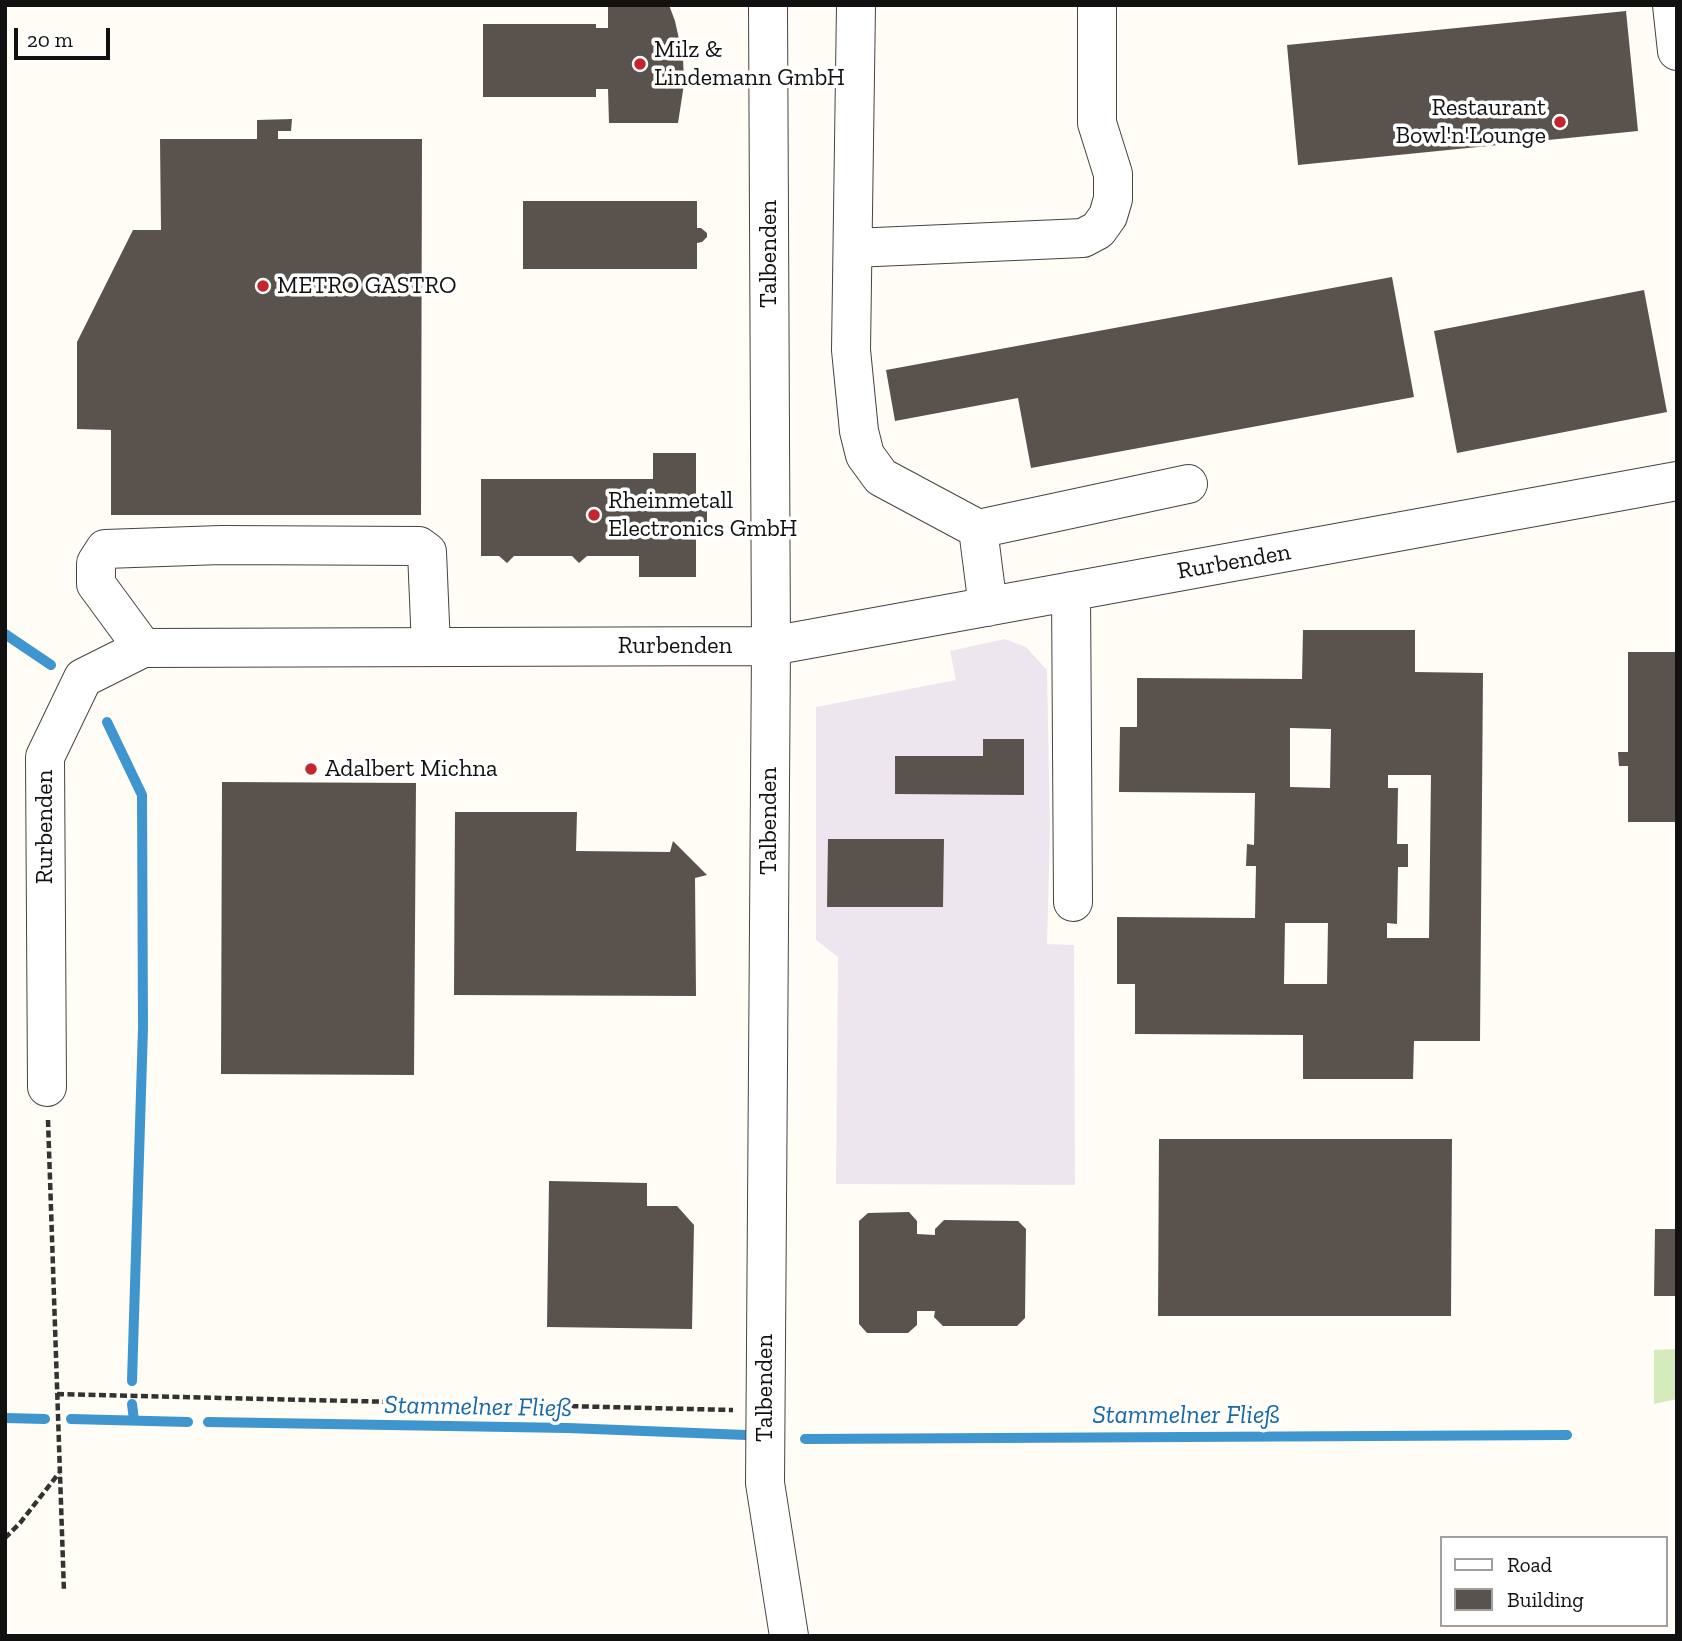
<!DOCTYPE html>
<html>
<head>
<meta charset="utf-8">
<style>
  body { margin:0 }
  #map { position:relative; width:1682px; height:1641px; overflow:hidden; background:#fffdf5; font-family:"Zilla Slab",serif }
  canvas { display:block }
  .frame { position:absolute; inset:0; border:7px solid #111; pointer-events:none }
  .legend { position:absolute; left:1440px; top:1536px; width:228px; height:91px; box-sizing:border-box; background:#fff; border:2px solid #a0a0a0; margin:0; padding:9px 12px; list-style:none; font-size:21px; color:#111 }
  .legend li { display:flex; align-items:center; gap:14px; height:35px }
  .legend b { width:35px; border:2px solid #a0a0a0 }
  .scale { position:absolute; left:14px; top:28px; width:96px; height:32px; box-sizing:border-box; border:4px solid #111; border-top:0; padding-left:9px; font-size:21px; line-height:24px; white-space:nowrap; color:#111; -webkit-text-stroke:5px #fff; paint-order:stroke }
</style>
</head>
<body>
<div id="map">
<canvas width="1682" height="1641"></canvas>
<div class="frame"></div>
<ul class="legend">
<li><b style="height:9px;background:#fff"></b>Road</li>
<li><b style="height:19px;background:#5a524d"></b>Building</li>
</ul>
<div class="scale">20 m</div>
</div>
<script>
const g = document.querySelector('canvas').getContext('2d');
g.lineJoin = 'round';
function fillPath(path, color) { g.fillStyle = color; g.fill(path, 'evenodd'); }
const shape = rows => new Path2D(rows.map(r => 'M' + r).join(''));
function trace(path, color, width, dash) { g.strokeStyle = color; g.lineWidth = width; g.lineCap = dash ? 'butt' : 'round'; g.setLineDash(dash || []); g.stroke(path); }
function drawText(font, color, halo, rows, align = 'center') {
  g.font = font + ' "Zilla Slab",serif'; g.lineWidth = 7; g.setLineDash([]); g.textBaseline = 'middle'; g.strokeStyle = halo; g.fillStyle = color; for (const [text, x, y, turn = 0] of rows) {
    g.save(); g.translate(x, y); g.rotate((+turn || 0) * Math.PI / 180); g.textAlign = isNaN(turn) ? turn : align; if (halo) g.strokeText(text, 0, 0); g.fillText(text, 0, 0); g.restore();
  }
}
fillPath(shape([
  [1005,639,1026,647,1047,670,1050,831,1047,944,1074,945,1075,1185,836,1184,838,957,816,940,816,707,956,680,950,651]
]), '#eee6ef');
fillPath(shape([
  [1677,1349,1677,1399,1654,1404,1654,1350]
]), '#d5ebbd');
trace(shape([
  [5,634,51,665],
  [107,722,142,795,143,1028,132,1381],
  [132,1404,134,1420],
  [5,1418,45,1419],
  [71,1419,188,1422],
  [208,1422,568,1428,746,1435],
  [805,1439,1567,1435]
]), '#3f96cf', 10);
fillPath(shape([
  [608,5,669,5,675,21,683,57,684,84,678,123,609,123,608,89,596,89,596,97,483,97,483,24,596,24,596,28,608,28],
  [1626,11,1638,131,1298,165,1287,45],
  [292,119,291,131,278,131,278,139,422,139,421,515,111,515,111,430,77,429,77,342,133,230,161,230,160,139,257,139,257,120],
  [523,201,697,201,697,228,701,228,707,233,707,237,702,242,697,243,697,269,523,269],
  [1392,277,1414,397,1031,468,1018,398,895,421,886,370],
  [1644,290,1667,412,1457,453,1434,331],
  [653,453,696,453,696,507,707,507,707,522,696,522,696,577,639,577,639,556,587,556,579,563,572,556,514,556,507,563,499,556,481,556,481,479,653,479],
  [1303,630,1415,630,1415,672,1483,673,1480,1041,1414,1041,1413,1079,1303,1079,1303,1035,1135,1034,1135,984,1117,984,1117,917,1255,918,1256,866,1246,866,1247,844,1254,845,1255,793,1119,792,1120,727,1137,727,1137,678,1302,679],
  [1290,728,1331,729,1330,788,1290,787],
  [1388,775,1431,775,1429,938,1387,938,1387,923,1397,924,1398,867,1408,867,1408,844,1397,844,1398,788,1388,788],
  [1285,923,1328,923,1327,984,1284,984],
  [1628,652,1677,652,1677,822,1628,822,1628,766,1619,766,1618,752,1628,752],
  [983,739,1024,739,1024,795,895,794,895,756,983,756],
  [222,782,416,783,414,1075,221,1074],
  [455,812,577,812,576,851,670,852,673,841,707,875,695,878,696,996,454,995],
  [828,839,944,839,943,907,827,907],
  [1159,1139,1452,1139,1451,1316,1158,1316],
  [549,1181,647,1183,647,1206,677,1206,694,1225,692,1329,547,1327],
  [909,1212,917,1221,917,1234,935,1235,935,1229,944,1220,1018,1221,1026,1229,1025,1318,1017,1326,943,1326,934,1317,935,1311,917,1311,917,1325,908,1333,867,1333,859,1324,859,1221,868,1213],
  [1655,1229,1677,1229,1677,1296,1654,1296]
]), '#5a524d');
const minor = shape([
  [768,5,771,646,765,1483,789,1636],
  [856,5,851,350,859,431,865,455,881,477,978,529,1188,484],
  [1672,5,1677,51],
  [853,248,1083,238,1098,230,1108,216,1113,199,1113,174,1097,123,1097,5],
  [978,529,988,607],
  [1071,591,1073,902],
  [143,648,96,584,96,563,105,549,221,545,419,546,427,552,431,647],
  [47,1087,45,757,83,678,143,648,771,646,1677,481]
]);
trace(minor, '#444', 40);
trace(shape([
  [48,1120,64,1592],
  [57,1394,733,1410],
  [5,1538,20,1523,59,1473]
]), '#333', 4.5, [7, 3.5]);
trace(minor, '#fff', 38);
for (const [x, y, r, color] of [
  [640,64,7,"#c4262e"],
  [1560,122,7,"#c4262e"],
  [263,286,7,"#c4262e"],
  [594,515,7,"#c4262e"],
  [311,769,7,"#c4262e"]
]) { const dot = new Path2D(); dot.arc(x, y, r, 0, 2 * Math.PI); g.fillStyle = color; g.fill(dot); trace(dot, '#fff', 2.5); }
drawText('24px', '#111', '#fff', [
  ["Milz &",654,50],
  ["Lindemann GmbH",654,78],
  ["Restaurant",1546,108,"right"],
  ["Bowl'n'Lounge",1546,136,"right"],
  ["METRO GASTRO",277,286],
  ["Rheinmetall",608,501],
  ["Electronics GmbH",608,529],
  ["Adalbert Michna",325,769]
], 'left');
drawText('24px', '#111', '#fff', [
  ["Talbenden",769,254,-90],
  ["Rurbenden",1234,562,-10],
  ["Rurbenden",675,646],
  ["Talbenden",769,821,-90],
  ["Rurbenden",45,827,-90],
  ["Talbenden",765,1388,-90]
]);
drawText('italic 26px', '#1768a6', '#fff', [
  ["Stammelner Fließ",478,1407,1],
  ["Stammelner Fließ",1186,1416]
]);
</script>
</body>
</html>
